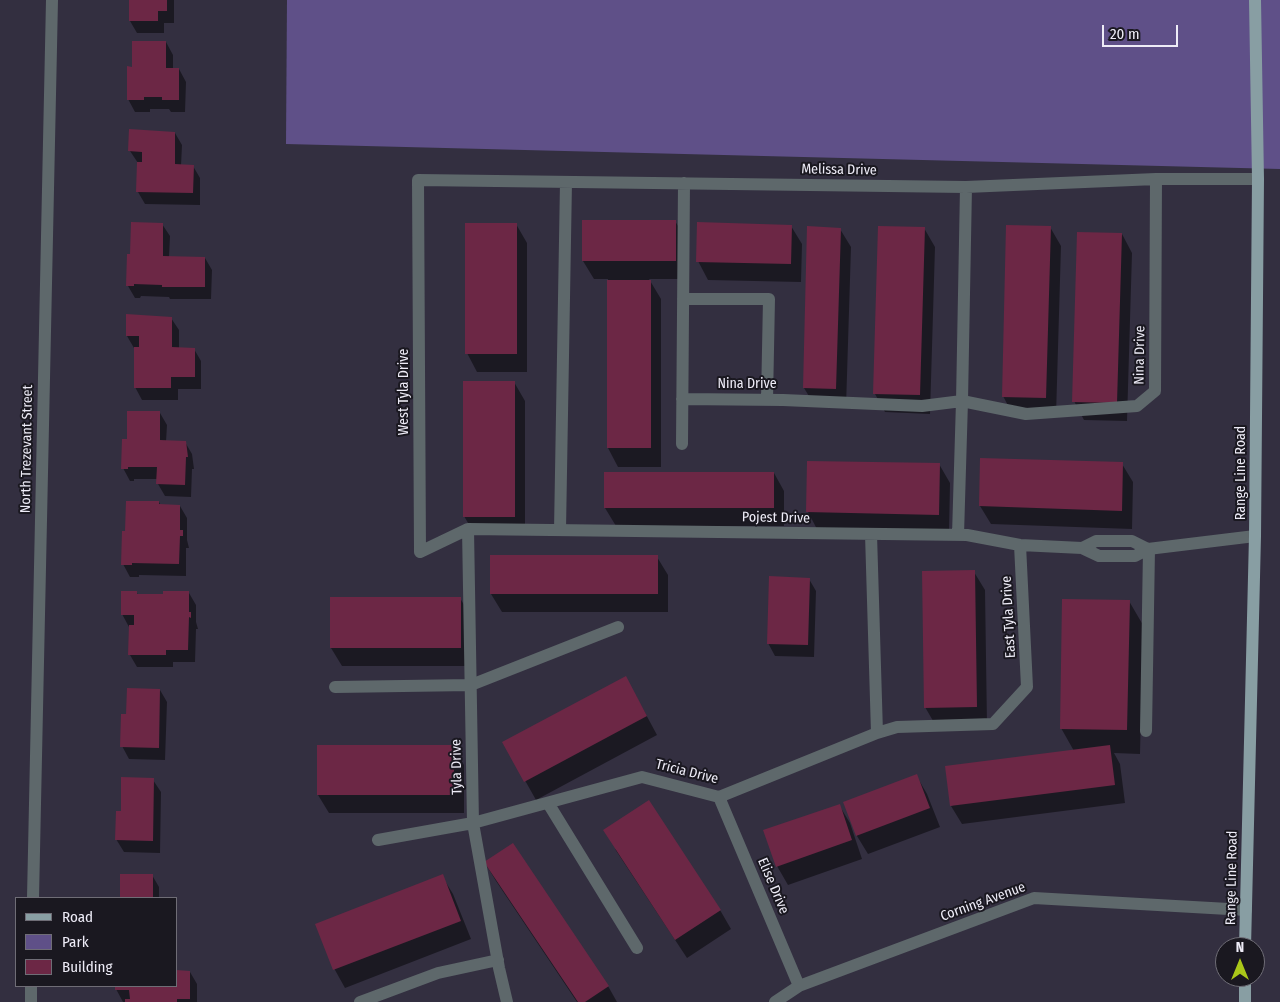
<!DOCTYPE html>
<html>
<head>
<meta charset="utf-8">
<style>
	body { margin:0 }
	#map { position:relative; width:1280px; height:1002px; overflow:hidden; background:#332f40; font-family:"Fira Sans Condensed",sans-serif }
	canvas { display:block }
	.legend { position:absolute; left:15px; top:897px; width:162px; height:90px; box-sizing:border-box; background:#1a1820; border:1px solid #6f6d76; margin:0; padding:6px 9px; list-style:none; font-size:15px; color:#eeecf7 }
	.legend li { display:flex; align-items:center; gap:10px; height:25px }
	.legend b { width:25px; border:1px solid #6f6d76 }
	.north { position:absolute; left:1215px; top:937px; width:50px; height:50px; box-sizing:border-box; background:#1a1820; border:1px solid #6f6d76; border-radius:50%; rotate:0deg; font-size:14px; font-weight:700; line-height:20px; text-align:center; color:#eeecf7 }
	.north::after { content:''; display:block; margin:auto; width:18px; height:22px; background:#aac719; clip-path:polygon(50% 0,100% 100%,50% 72%,0 100%) }
	.scale { position:absolute; left:1102px; top:25px; width:76px; height:22px; box-sizing:border-box; border:2px solid #eeecf7; border-top:0; padding-left:6px; font-size:15px; line-height:18px; white-space:nowrap; color:#eeecf7; -webkit-text-stroke:4px #1a1820; paint-order:stroke }
</style>
</head>
<body>
<div id="map">
<canvas width="1280" height="1002"></canvas>
<ul class="legend">
<li><b style="height:6px;background:#889ea3"></b>Road</li>
<li><b style="height:14px;background:#5f5088"></b>Park</li>
<li><b style="height:14px;background:#6c2745"></b>Building</li>
</ul>
<div class="north">N</div>
<div class="scale">20 m</div>
</div>
<script>
const ctx = document.querySelector('canvas').getContext('2d');
ctx.lineJoin = 'round';
function paint(path, color) { ctx.fillStyle = color; ctx.fill(path, 'evenodd'); }
const toPath = rows => new Path2D(rows.map(r => 'M' + r).join(''));
function trace(path, color, width, dash) { ctx.strokeStyle = color; ctx.lineWidth = width; ctx.lineCap = dash ? 'butt' : 'round'; ctx.setLineDash(dash || []); ctx.stroke(path); }
function label(font, color, halo, rows, align = 'center') {
  ctx.font = font + ' "Fira Sans Condensed",sans-serif'; ctx.lineWidth = 4; ctx.setLineDash([]); ctx.textBaseline = 'middle'; ctx.strokeStyle = halo; ctx.fillStyle = color; for (const [text, x, y, turn = 0] of rows) {
    ctx.save(); ctx.translate(x, y); ctx.rotate((+turn || 0) * Math.PI / 180); ctx.textAlign = isNaN(turn) ? turn : align; if (halo) ctx.strokeText(text, 0, 0); ctx.fillText(text, 0, 0); ctx.restore();
  }
}
const green = toPath([
	[287,0,1280,0,1280,169,286,144]
]);
const shadow = toPath([
	[130,0,174,0,174,23,164,23,164,33,137,33,130,21],
	[166,42,173,55,173,69,179,69,186,82,185,112,171,112,169,109,150,109,150,112,135,112,128,99,133,68],
	[175,133,182,145,181,166,193,166,200,178,200,205,145,204,138,192,138,163,130,151],
	[675,221,686,239,686,279,649,279,661,299,661,467,618,467,608,448,608,279,594,279,583,261],
	[162,224,170,236,169,257,205,258,212,270,211,299,170,299,169,297,141,296,140,298,135,298,128,286,132,255],
	[516,224,527,243,527,372,477,372,467,353],
	[791,226,802,244,801,282,708,280,698,261],
	[1050,227,1061,246,1056,416,1013,415,1003,396],
	[924,228,935,247,930,414,885,412,875,394],
	[840,229,851,247,846,407,815,406,804,388],
	[1122,234,1132,253,1127,421,1084,420,1074,401],
	[171,318,179,330,179,349,194,349,201,361,201,389,178,389,178,400,142,400,135,387,134,348,127,336],
	[514,382,525,401,525,535,475,535,464,516],
	[160,413,167,425,166,442,185,442,192,454,194,469,192,469,191,497,165,496,158,484,158,479,134,479,134,481,130,481,123,468,128,440],
	[939,464,950,483,949,533,818,531,808,512],
	[1122,464,1133,482,1132,529,991,524,980,506],
	[774,473,784,491,784,526,616,526,605,508],
	[159,502,161,506,180,506,187,518,187,540,189,548,186,548,186,576,139,575,139,577,130,577,123,564,126,533],
	[657,557,668,575,668,612,502,612,491,594],
	[974,572,985,590,987,725,936,726,925,707],
	[809,579,816,591,814,657,775,656,768,643],
	[137,593,138,595,164,595,189,593,196,605,196,622,198,629,196,629,195,662,173,662,173,667,137,667,130,655,129,627,122,614],
	[460,598,471,617,471,666,342,666,331,648],
	[1129,601,1143,625,1140,754,1114,753,1120,764,1125,803,962,824,951,806,1074,751,1061,728],
	[160,690,167,702,165,760,129,759,122,746,127,716],
	[636,696,657,735,536,800,504,743],
	[453,746,464,765,464,813,329,813,318,795],
	[916,775,927,794,940,827,868,854,857,836,844,803],
	[153,780,161,792,160,853,124,852,116,839,122,812],
	[839,805,850,823,862,859,788,885,777,866],
	[615,849,720,910,731,929,687,958],
	[485,863,608,986,617,1002,577,1002,496,881],
	[121,875,152,875,159,887,159,898,121,898],
	[442,876,453,894,471,939,345,988,335,970,317,925],
	[190,972,197,984,197,1002,123,1002,116,989,116,986,176,986]
]);
const building = toPath([
	[129,0,167,0,167,11,158,11,158,21,129,21],
	[132,41,166,41,166,68,179,68,179,100,162,100,162,97,144,97,144,100,127,100,127,66,132,67],
	[129,129,175,132,175,164,194,165,193,193,136,192,137,162,142,162,142,152,128,151],
	[582,220,676,220,676,261,582,261],
	[131,222,163,223,163,256,205,257,205,287,162,287,162,285,134,284,134,286,126,286,127,254,130,254],
	[697,222,792,225,791,264,696,262],
	[465,223,517,223,517,354,465,354],
	[1006,225,1051,226,1046,398,1002,397],
	[807,226,841,228,836,389,803,388],
	[878,226,925,227,920,395,873,394],
	[1077,232,1122,233,1117,403,1072,402],
	[607,280,651,280,651,448,607,448],
	[126,314,172,317,172,347,195,348,195,377,171,377,171,388,134,388,134,347,139,347,139,336,126,336],
	[463,381,515,381,515,517,463,517],
	[127,411,160,411,160,440,186,441,188,457,186,457,185,485,156,484,157,467,128,467,128,469,121,469,122,439,127,439],
	[980,458,1123,462,1122,511,979,506],
	[807,461,940,463,939,515,806,512],
	[604,472,774,472,774,508,604,508],
	[126,501,159,501,159,504,180,505,180,530,183,530,183,536,180,536,179,564,132,563,132,565,121,565,122,531,125,531],
	[490,555,658,555,658,594,490,594],
	[975,570,977,707,924,708,922,571],
	[769,576,810,578,808,645,767,644],
	[121,591,137,591,137,594,163,594,163,591,189,591,189,612,191,612,191,618,189,617,188,650,166,650,166,655,128,655,129,625,134,625,134,615,121,615],
	[330,597,461,597,461,648,330,648],
	[1062,599,1130,600,1127,730,1060,729],
	[626,676,647,716,524,782,502,742],
	[127,688,160,689,159,748,120,747,121,714,126,714],
	[317,745,454,745,454,795,317,795],
	[1110,745,1115,785,950,806,945,766],
	[917,774,930,808,856,836,843,802],
	[121,777,154,778,153,841,115,840,116,811,121,811],
	[649,800,721,910,675,940,603,830],
	[840,804,852,840,776,867,763,830],
	[513,843,609,986,585,1002,578,1002,484,862],
	[120,874,153,874,153,898,120,898],
	[443,874,461,921,333,970,315,924],
	[176,970,190,971,190,999,177,999,177,1002,125,1002,125,999,130,999,129,990,115,990,115,986,176,986]
]);
const minor = toPath([
	[966,187,962,401,1026,414,1137,406,1155,391,1156,179],
	[683,299,769,299,767,400],
	[682,399,783,400,922,406,962,401,958,535],
	[682,444,684,183],
	[468,529,473,823,499,968,507,1002],
	[560,530,566,182],
	[871,534,877,733],
	[1255,536,1148,549,1135,556,1099,556,1082,548,1020,545,967,535,468,529,420,552,418,180,966,187,1156,179,1258,179],
	[1082,548,1096,541,1132,541,1148,549],
	[335,687,471,685,618,627],
	[1146,731,1149,549],
	[719,797,799,986],
	[548,803,637,948],
	[378,840,473,823,642,777,719,797,877,733,897,727,993,724,1027,687,1020,545],
	[33,898,52,0],
	[31,1002,31,986],
	[360,1002,438,973,498,960],
	[775,1002,799,986,1034,898,1246,910]
]);
const major = toPath([
	[1245,947,1255,536,1258,179,1255,0],
	[1245,1002,1245,977]
]);
const streetNames = [
	["Melissa Drive",839,170,1],
	["Nina Drive",1140,355,-89],
	["Nina Drive",747,384],
	["West Tyla Drive",404,392,-90],
	["North Trezevant Street",27,449,-89],
	["Range Line Road",1241,473,-90],
	["Pojest Drive",776,518,1],
	["East Tyla Drive",1009,617,-93],
	["Tyla Drive",457,767,-91],
	["Tricia Drive",687,772,14],
	["Range Line Road",1232,878,-89],
	["Elise Drive",773,886,67],
	["Corning Avenue",983,902,-20]
];
paint(green, '#5f5088');
paint(shadow, '#0007');
paint(building, '#6c2745');
trace(minor, '#5e686b', 12);
trace(major, '#889ea3', 12);
label('14px', '#eeecf7', '#1a1820', streetNames);
</script>
</body>
</html>
